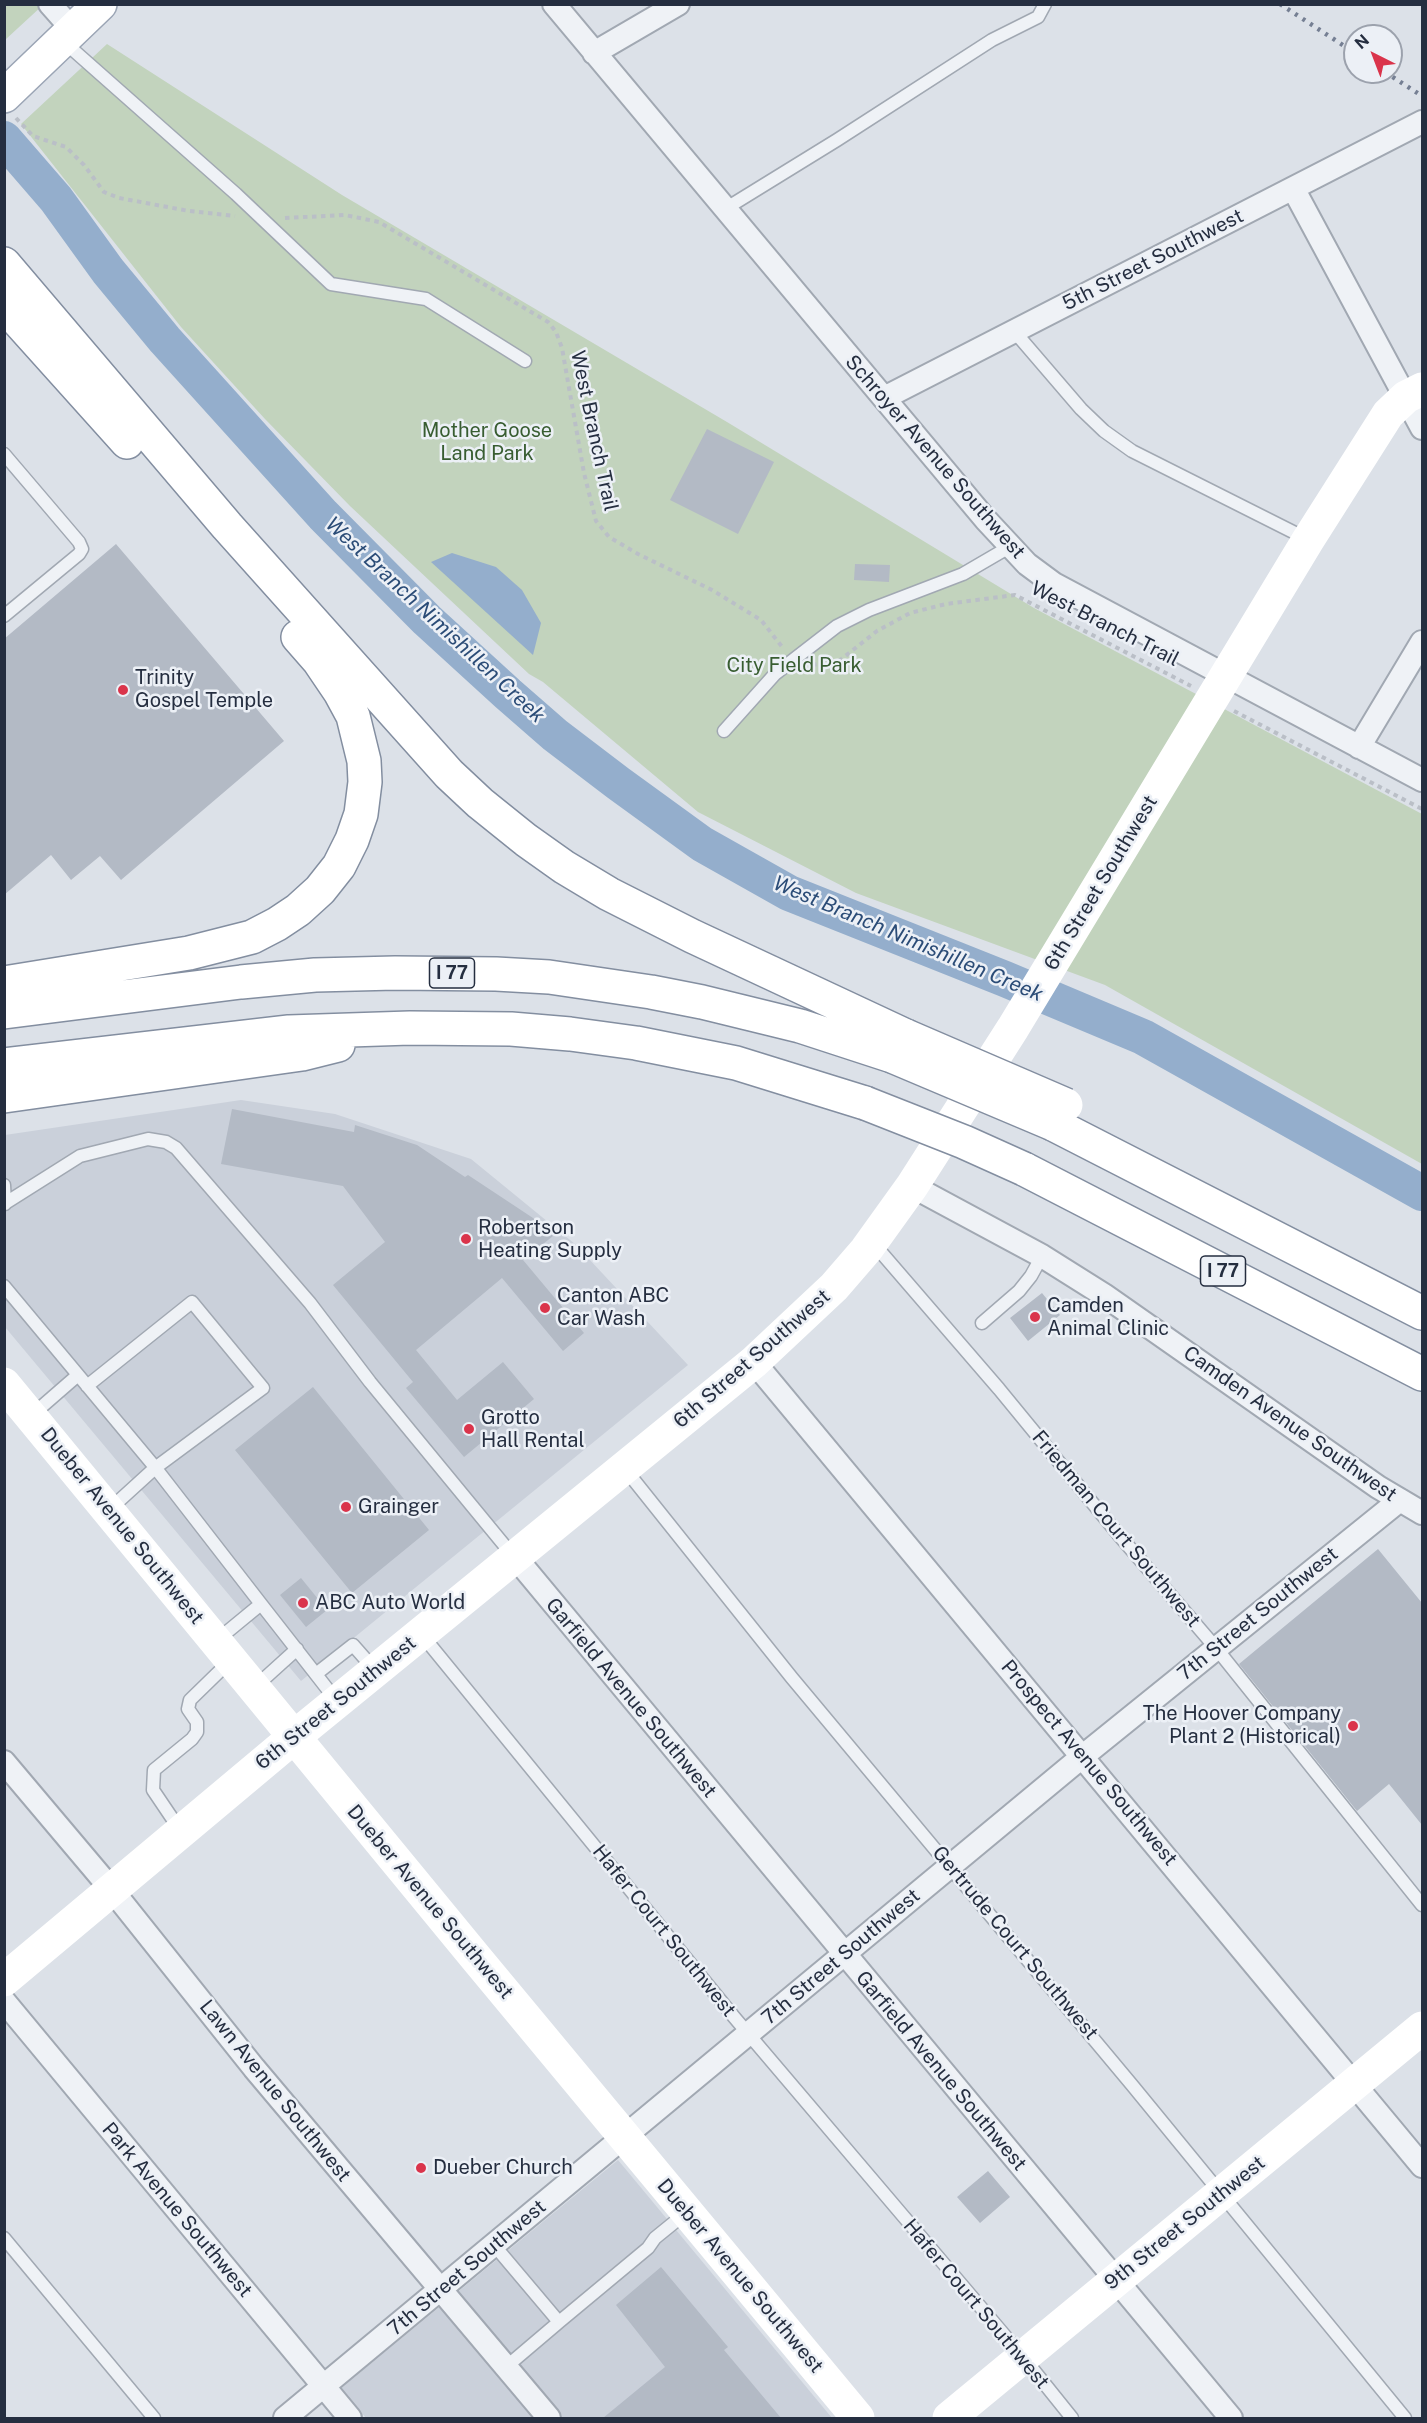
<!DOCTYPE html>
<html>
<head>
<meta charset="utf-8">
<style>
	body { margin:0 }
	#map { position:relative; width:1427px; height:2423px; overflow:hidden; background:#dce1e8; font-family:"Public Sans",sans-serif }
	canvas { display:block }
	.frame { position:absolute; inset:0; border:6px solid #252e40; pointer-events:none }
	.north { position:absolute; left:1343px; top:24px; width:60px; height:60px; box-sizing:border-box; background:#ecf0f6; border:2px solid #9ca2ad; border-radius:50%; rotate:318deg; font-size:16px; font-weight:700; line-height:24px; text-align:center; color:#252e40 }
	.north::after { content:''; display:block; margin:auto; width:21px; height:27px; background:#da344b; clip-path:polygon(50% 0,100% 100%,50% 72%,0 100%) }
</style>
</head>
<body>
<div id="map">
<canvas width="1427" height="2423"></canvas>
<div class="frame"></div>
<div class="north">N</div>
</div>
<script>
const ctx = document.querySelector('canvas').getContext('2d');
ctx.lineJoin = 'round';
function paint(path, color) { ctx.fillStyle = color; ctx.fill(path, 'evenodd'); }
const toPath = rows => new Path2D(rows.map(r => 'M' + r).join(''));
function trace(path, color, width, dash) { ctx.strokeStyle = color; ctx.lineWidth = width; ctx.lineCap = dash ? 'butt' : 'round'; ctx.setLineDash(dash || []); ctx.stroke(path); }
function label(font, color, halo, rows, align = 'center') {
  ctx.font = font + ' "Public Sans",sans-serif'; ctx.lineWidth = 5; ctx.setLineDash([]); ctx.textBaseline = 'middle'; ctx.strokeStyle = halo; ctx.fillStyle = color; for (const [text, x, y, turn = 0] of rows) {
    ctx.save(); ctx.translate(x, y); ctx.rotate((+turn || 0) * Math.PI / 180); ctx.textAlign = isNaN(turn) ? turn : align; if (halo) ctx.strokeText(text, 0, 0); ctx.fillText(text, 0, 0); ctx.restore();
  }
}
const built = toPath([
	[241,1100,335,1114,471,1159,575,1244,688,1365,301,1681,5,1327,5,1135],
	[618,2160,832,2418,366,2418,341,2388]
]);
const green = toPath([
	[5,5,43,5,5,40],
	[107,44,342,195,727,422,1034,608,1422,814,1422,1164,1105,985,856,893,698,812,543,682,529,674,350,506,265,419,181,327,21,124]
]);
const water = toPath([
	[452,553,496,567,522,590,541,623,533,655,431,562]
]);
const river = toPath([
	[4,139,56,199,108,271,165,340,323,515,427,620,508,694,555,735,618,783,702,844,789,893,1005,979,1143,1037,1422,1193]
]);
const building = toPath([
	[707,429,774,462,738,534,670,500],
	[116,544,284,741,121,880,100,856,71,880,51,855,4,895,4,639],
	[855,564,890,565,889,582,854,580],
	[232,1109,354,1132,355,1125,417,1145,465,1177,468,1175,533,1218,553,1236,523,1260,584,1333,563,1351,502,1278,416,1350,457,1400,503,1362,534,1399,464,1457,406,1388,413,1382,333,1285,385,1242,343,1186,221,1164],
	[1042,1293,1060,1315,1028,1341,1010,1318],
	[313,1387,429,1530,352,1593,235,1450],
	[1378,1549,1422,1603,1422,1825,1389,1784,1357,1811,1239,1664],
	[301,1578,327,1610,306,1627,280,1595],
	[988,2171,1010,2197,980,2223,957,2197],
	[661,2267,728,2347,724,2350,781,2418,603,2418,665,2367,616,2305]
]);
const path = toPath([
	[16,118,33,136,66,147,84,165,104,192,119,198,189,211,235,216],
	[285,218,345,215,379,222,548,322,556,332,562,348,584,473,596,521,609,537,638,554,712,590,761,620,783,648],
	[812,665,839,661,877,631,910,613,946,604,1015,595,1191,686],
	[1234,711,1422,809]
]);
const lane = toPath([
	[63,41,236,194,331,284,426,299,525,361],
	[725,209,837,140,992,40,1038,17,1045,4],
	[1014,331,1081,409,1104,431,1132,451,1307,539],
	[4,454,79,542,82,549,79,554,4,616],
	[724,731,775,674,837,626,869,610,963,574,1011,546],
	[4,1185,5,1204],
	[4,1204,80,1156,148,1139,166,1142,176,1148,310,1303,370,1382,514,1557],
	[873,1243,999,1389,1118,1534,1216,1648,1422,1905],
	[4,1286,154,1466,261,1604,216,1641],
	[982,1323,1019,1291,1031,1276,1042,1256],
	[87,1386,192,1302,263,1388,155,1468,110,1509],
	[32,1415,78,1375],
	[625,1469,792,1678,1132,2085,1405,2418],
	[261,1604,336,1700],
	[422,1635,734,2017,1023,2357,1072,2418],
	[316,1674,353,1645,375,1670],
	[255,1687,297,1649],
	[180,1830,153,1790,154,1770,192,1739,197,1732,197,1722,188,1709,190,1700,229,1662],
	[4,2238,154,2418],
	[494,2245,559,2322,648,2248,655,2238,687,2212],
	[506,2367,559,2322]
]);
const street = toPath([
	[50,4,73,30],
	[554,4,986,520,1027,564,1054,584,1422,780],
	[594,53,678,4],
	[1294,190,1422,428],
	[884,398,1422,122],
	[1359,747,1422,642],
	[912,1186,1042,1256,1104,1295,1378,1487,1422,1513],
	[754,1362,1422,2166],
	[515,1557,1231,2418],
	[4,1762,112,1890,254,2068,549,2418],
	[4,2001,350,2418],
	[285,2418,1083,1756,1400,1500]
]);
const secondary = toPath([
	[4,1384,476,1958,858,2418],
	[4,1980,294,1737,754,1362,834,1287,866,1250,912,1186,1013,1028,1308,540,1388,414,1406,397,1422,389],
	[949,2418,1422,2028]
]);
const primary = toPath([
	[4,96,100,4]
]);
const highway = toPath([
	[4,264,227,526,449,774,480,803,526,840,564,867,609,894,692,936,906,1036],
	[4,305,127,442],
	[4,983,189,953,252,937,277,924,298,910,320,890,339,866,352,840,361,814,365,782,364,761,353,716,340,692,319,661,298,637],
	[4,1012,241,982,315,975,395,973,496,974,549,977,651,992,702,1002,800,1026,892,1056],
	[4,1065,289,1032,410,1028,511,1029,570,1034,636,1043,736,1063,865,1103],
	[4,1096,302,1054,338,1045],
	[1053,1124,1422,1313],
	[1024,1169,1422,1374]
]);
const rail = toPath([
	[1280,4,1355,53],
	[1385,72,1422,96]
]);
const highwayBridge = toPath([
	[906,1036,1066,1105],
	[892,1056,1053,1124],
	[865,1103,964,1142,1024,1169]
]);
const markers = [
	[123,690,6,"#da344b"],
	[466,1239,6,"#da344b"],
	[545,1308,6,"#da344b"],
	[1035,1317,6,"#da344b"],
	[469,1429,6,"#da344b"],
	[346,1507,6,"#da344b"],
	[303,1603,6,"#da344b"],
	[1353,1726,6,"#da344b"],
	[421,2168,6,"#da344b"]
];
const shields = [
	[452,973,45],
	[1223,1271,45]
];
const shieldNames = [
	["I 77",452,973],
	["I 77",1223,1271]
];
const streetNames = [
	["5th Street Southwest",1153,260,-27],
	["West Branch Trail",594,431,78],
	["Schroyer Avenue Southwest",935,457,49],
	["West Branch Trail",1105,624,27],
	["6th Street Southwest",1101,883,-59],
	["6th Street Southwest",752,1359,-41],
	["Camden Avenue Southwest",1290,1424,35],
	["Dueber Avenue Southwest",122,1526,51],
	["Friedman Court Southwest",1116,1529,50],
	["7th Street Southwest",1258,1614,-39],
	["Garfield Avenue Southwest",631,1698,50],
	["6th Street Southwest",336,1703,-39],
	["Prospect Avenue Southwest",1089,1763,50],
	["Dueber Avenue Southwest",430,1902,50],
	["Hafer Court Southwest",664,1931,51],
	["Gertrude Court Southwest",1015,1943,50],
	["7th Street Southwest",841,1957,-40],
	["Garfield Avenue Southwest",941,2071,50],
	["Lawn Avenue Southwest",275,2091,51],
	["Park Avenue Southwest",177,2210,50],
	["9th Street Southwest",1185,2223,-39],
	["7th Street Southwest",467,2268,-40],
	["Dueber Avenue Southwest",740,2276,50],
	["Hafer Court Southwest",976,2304,50]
];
const parkNames = [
	["Mother Goose",487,431],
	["Land Park",487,454],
	["City Field Park",794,666]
];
const poiNames = [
	["Trinity",135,678],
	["Gospel Temple",135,701],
	["Robertson",478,1228],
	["Heating Supply",478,1251],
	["Canton ABC",557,1296],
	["Car Wash",557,1319],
	["Camden",1047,1306],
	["Animal Clinic",1047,1329],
	["Grotto",481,1418],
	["Hall Rental",481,1441],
	["Grainger",358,1507],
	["ABC Auto World",315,1603],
	["The Hoover Company",1341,1714,"right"],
	["Plant 2 (Historical)",1341,1737,"right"],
	["Dueber Church",433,2168]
];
const waterNames = [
	["West Branch Nimishillen Creek",435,620,43],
	["West Branch Nimishillen Creek",908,939,23]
];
paint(built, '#cad0da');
paint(green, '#c2d3bd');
paint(water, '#94aecc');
trace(river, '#94aecc', 36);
paint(building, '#b3bac5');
trace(lane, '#a1a8b2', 15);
trace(street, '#a1a8b2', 26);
trace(primary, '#9ba5b5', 36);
trace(highway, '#838ea0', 36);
trace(path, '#babfc7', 4, [4.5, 4.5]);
trace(lane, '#eff2f6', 12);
trace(street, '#eff2f6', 22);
trace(secondary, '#fff', 33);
trace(primary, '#fff', 33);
trace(highway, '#fff', 33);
trace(rail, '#757f93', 4.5, [3, 6]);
trace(highwayBridge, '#838ea0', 36, []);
trace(highwayBridge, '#fff', 33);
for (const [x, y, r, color] of markers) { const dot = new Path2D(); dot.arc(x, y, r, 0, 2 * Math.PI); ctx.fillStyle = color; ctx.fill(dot); trace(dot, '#ecf0f6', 2); }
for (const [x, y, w] of shields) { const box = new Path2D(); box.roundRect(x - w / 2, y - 15, w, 30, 4.5); ctx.fillStyle = '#ecf0f6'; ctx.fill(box); trace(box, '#252e40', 1.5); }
label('bold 18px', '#252e40', null, shieldNames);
label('20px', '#252e40', '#ecf0f6', streetNames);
label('20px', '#385d31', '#ecf0f6', parkNames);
label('20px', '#252e40', '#ecf0f6', poiNames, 'left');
label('italic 21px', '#2b4c77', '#ecf0f6', waterNames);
</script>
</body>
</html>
